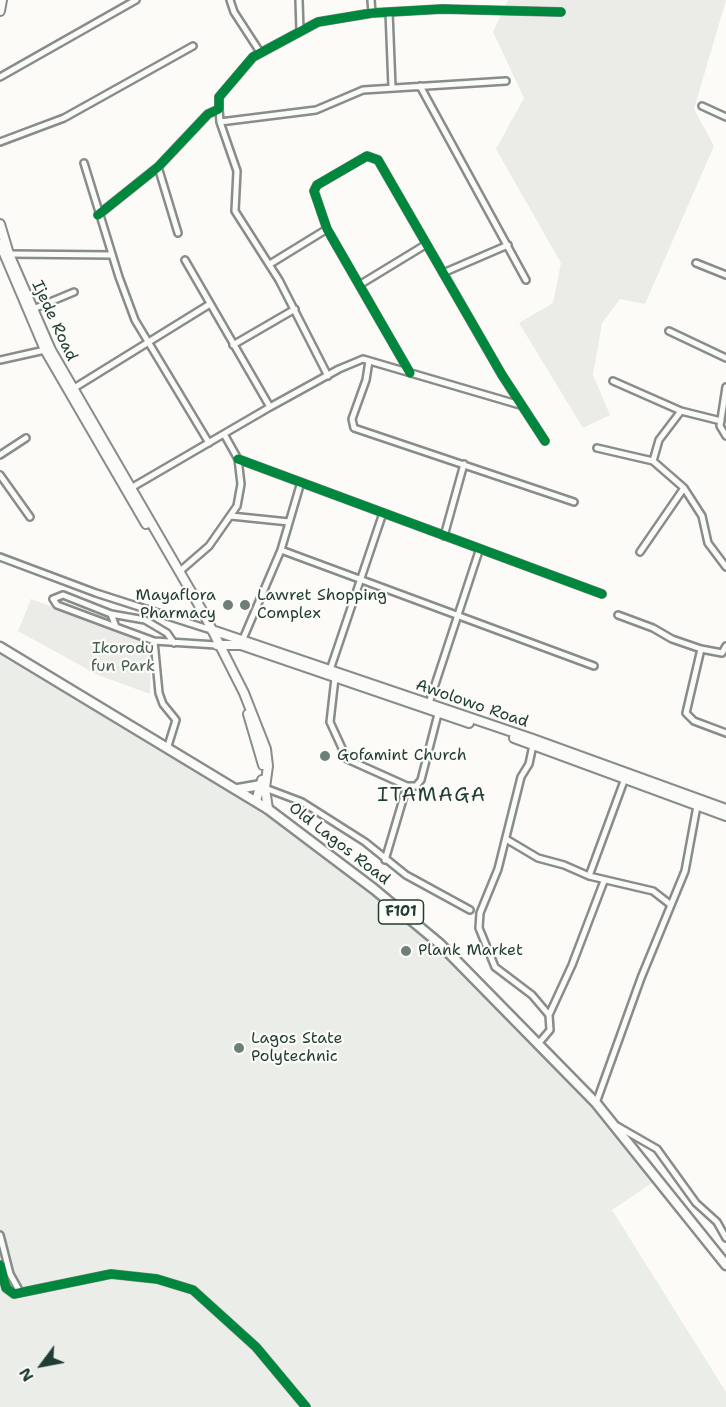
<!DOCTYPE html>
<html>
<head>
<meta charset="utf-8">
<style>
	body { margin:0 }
	#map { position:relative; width:726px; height:1407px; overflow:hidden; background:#fcfbf8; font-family:"Shantell Sans",sans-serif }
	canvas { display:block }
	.north { position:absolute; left:12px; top:1335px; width:60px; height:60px; -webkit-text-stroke:4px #fdfcf7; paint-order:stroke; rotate:238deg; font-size:16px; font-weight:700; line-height:24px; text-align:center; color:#1f3d34 }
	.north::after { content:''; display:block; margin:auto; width:21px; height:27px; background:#1f3d34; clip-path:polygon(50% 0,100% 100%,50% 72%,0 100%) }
</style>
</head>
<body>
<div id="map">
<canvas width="726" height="1407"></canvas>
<div class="north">N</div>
</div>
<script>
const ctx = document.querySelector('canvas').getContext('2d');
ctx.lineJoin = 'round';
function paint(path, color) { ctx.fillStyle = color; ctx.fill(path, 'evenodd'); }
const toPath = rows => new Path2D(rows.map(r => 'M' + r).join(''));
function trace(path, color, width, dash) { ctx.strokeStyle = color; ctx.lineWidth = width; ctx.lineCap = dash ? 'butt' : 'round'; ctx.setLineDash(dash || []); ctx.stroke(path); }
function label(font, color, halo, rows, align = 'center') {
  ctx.font = font + ' "Shantell Sans",sans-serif'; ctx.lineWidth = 4.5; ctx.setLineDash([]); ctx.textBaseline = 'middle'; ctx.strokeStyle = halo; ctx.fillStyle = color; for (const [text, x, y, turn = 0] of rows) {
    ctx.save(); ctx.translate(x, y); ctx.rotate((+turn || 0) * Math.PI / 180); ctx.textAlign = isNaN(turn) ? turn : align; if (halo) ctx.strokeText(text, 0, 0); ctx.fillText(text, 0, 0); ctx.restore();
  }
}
const built = toPath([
	[0,655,267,815,355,876,471,981,538,1047,599,1112,652,1183,612,1210,726,1392,726,1407,0,1407]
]);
const green = toPath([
	[508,0,726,0,694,109,714,146,645,304,620,299,602,323,593,375,610,415,583,428,519,323,553,303,561,263,496,149,524,98,493,32],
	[31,599,151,642,150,694,98,675,18,631]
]);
const minor = toPath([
	[230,0,234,12,260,52],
	[299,0,300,31],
	[371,0,372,13],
	[389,12,392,87],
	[0,77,136,0],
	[420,86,526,280],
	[702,106,726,117],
	[219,109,220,122,237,171,235,211,279,280,328,376],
	[220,122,316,110,363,90,506,81],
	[0,142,64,118,193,46],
	[84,163,119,277,135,320,209,443],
	[158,167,178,233],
	[98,215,158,167,208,114,219,109,219,97,253,57,318,22,372,13,442,9,561,12],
	[9,254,112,255],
	[185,260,270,407],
	[696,263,726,275],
	[270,264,327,229],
	[443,273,508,245],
	[361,284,425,245],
	[33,309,74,292],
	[669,331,726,358],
	[233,345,295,309],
	[0,360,45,350],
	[369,361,366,380,352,419,354,428,574,502],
	[410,373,327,229,314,191,317,185,367,156,378,160,502,375,545,441],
	[613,381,681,411],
	[726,387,720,426,726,436],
	[71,390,210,304],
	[597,448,653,461,684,488,702,516,708,543,726,567],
	[0,455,26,438],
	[238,459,602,594],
	[653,461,659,440,681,411,721,421],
	[0,475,30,517],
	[131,488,270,407,339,369,363,359,520,405],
	[231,516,289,522],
	[444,536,464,464],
	[281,550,594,666],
	[640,552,684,488],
	[0,557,96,593,208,629],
	[179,572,209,546,237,506,241,484,238,459,224,434],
	[111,614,145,620,167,633,174,643],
	[618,615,653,628,672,639,701,649,722,653,726,646],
	[116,627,111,614,63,595,53,599,57,605,116,627,154,641,216,645],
	[243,639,281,550,301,482],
	[154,641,159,693,163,704,176,720,168,746],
	[701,649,686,713,694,721,726,733],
	[330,670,383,513],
	[335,678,330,722,347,759,407,786,416,786,421,780,438,714],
	[429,703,479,551],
	[533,745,529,764,521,777,498,869,480,913,479,928,495,967,532,995,549,1015,550,1030,539,1043],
	[265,788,302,802,365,842,406,875,470,910],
	[506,839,538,858,564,865,589,876,653,891,671,905],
	[385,860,407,786],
	[589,876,624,781],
	[549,1015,572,965,604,881],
	[596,1103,641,978,685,871,697,806],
	[617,1126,657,1149,696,1203,717,1222,726,1238],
	[0,1235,10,1274,20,1292],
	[0,1265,6,1288,14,1294,111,1274,157,1279,193,1290,256,1347,306,1407]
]);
const secondary = toPath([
	[0,11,2,0],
	[0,224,9,254,51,350,204,614,244,693,266,749,268,766,265,788,268,809],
	[0,244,45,350,146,524],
	[212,630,533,739,726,809],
	[217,645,241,645,469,723],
	[248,714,263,765],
	[514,738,726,816],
	[256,801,262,780]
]);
const primary = toPath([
	[0,647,268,809,374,889,440,944,596,1103,726,1265],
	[238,789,261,785]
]);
const cycleway = toPath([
	[98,215,158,167,208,114,219,109,219,97,253,57,318,22,372,13,442,9,561,12],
	[410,373,327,229,314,191,317,185,367,156,378,160,502,375,545,441],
	[238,459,602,594],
	[0,1265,6,1288,14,1294,111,1274,157,1279,193,1290,256,1347,306,1407]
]);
const markers = [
	[228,605,6,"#6c8079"],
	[245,605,6,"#6c8079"],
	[325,756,6,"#6c8079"],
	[406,951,6,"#6c8079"],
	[239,1048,6,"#6c8079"]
];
const shields = [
	[401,912,45]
];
const shieldNames = [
	["F101",401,912]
];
const streetNames = [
	["Ijede Road",54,321,65],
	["Awolowo Road",472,704,19],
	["Old Lagos Road",339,844,38]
];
const poiNames = [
	["Mayaflora",216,596,"right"],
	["Pharmacy",216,614,"right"],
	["Lawret Shopping",257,596],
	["Complex",257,614],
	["Gofamint Church",337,756],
	["Plank Market",418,951],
	["Lagos State",251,1039],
	["Polytechnic",251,1057]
];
const parkNames = [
	["Ikorodu",123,649],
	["fun Park",123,667]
];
const quarterNames = [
	["ITAMAGA",432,796]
];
paint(built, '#ebede8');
paint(green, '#ebece8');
trace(minor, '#888d8a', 10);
trace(secondary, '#888d8a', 12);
trace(primary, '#888d8a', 13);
trace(minor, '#fbfbf9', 5);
trace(secondary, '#fbfbf9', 8);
trace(primary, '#fbfbf9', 8);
trace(cycleway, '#00873e', 9);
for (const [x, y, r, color] of markers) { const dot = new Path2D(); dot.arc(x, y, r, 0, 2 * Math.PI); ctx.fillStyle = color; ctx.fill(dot); trace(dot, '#fdfcf7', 2); }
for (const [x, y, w] of shields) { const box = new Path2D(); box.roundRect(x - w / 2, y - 12, w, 24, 4.5); ctx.fillStyle = '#fdfcf7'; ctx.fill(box); trace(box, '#1f3d34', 1.5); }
label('bold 15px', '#1f3d34', null, shieldNames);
label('16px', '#1f3d34', '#fdfcf7', streetNames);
label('16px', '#1f3d34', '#fdfcf7', poiNames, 'left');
label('16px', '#455e55', '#fdfcf7', parkNames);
ctx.letterSpacing = '1.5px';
label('20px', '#1f3d34', '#fdfcf7', quarterNames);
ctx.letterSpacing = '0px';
</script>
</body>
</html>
